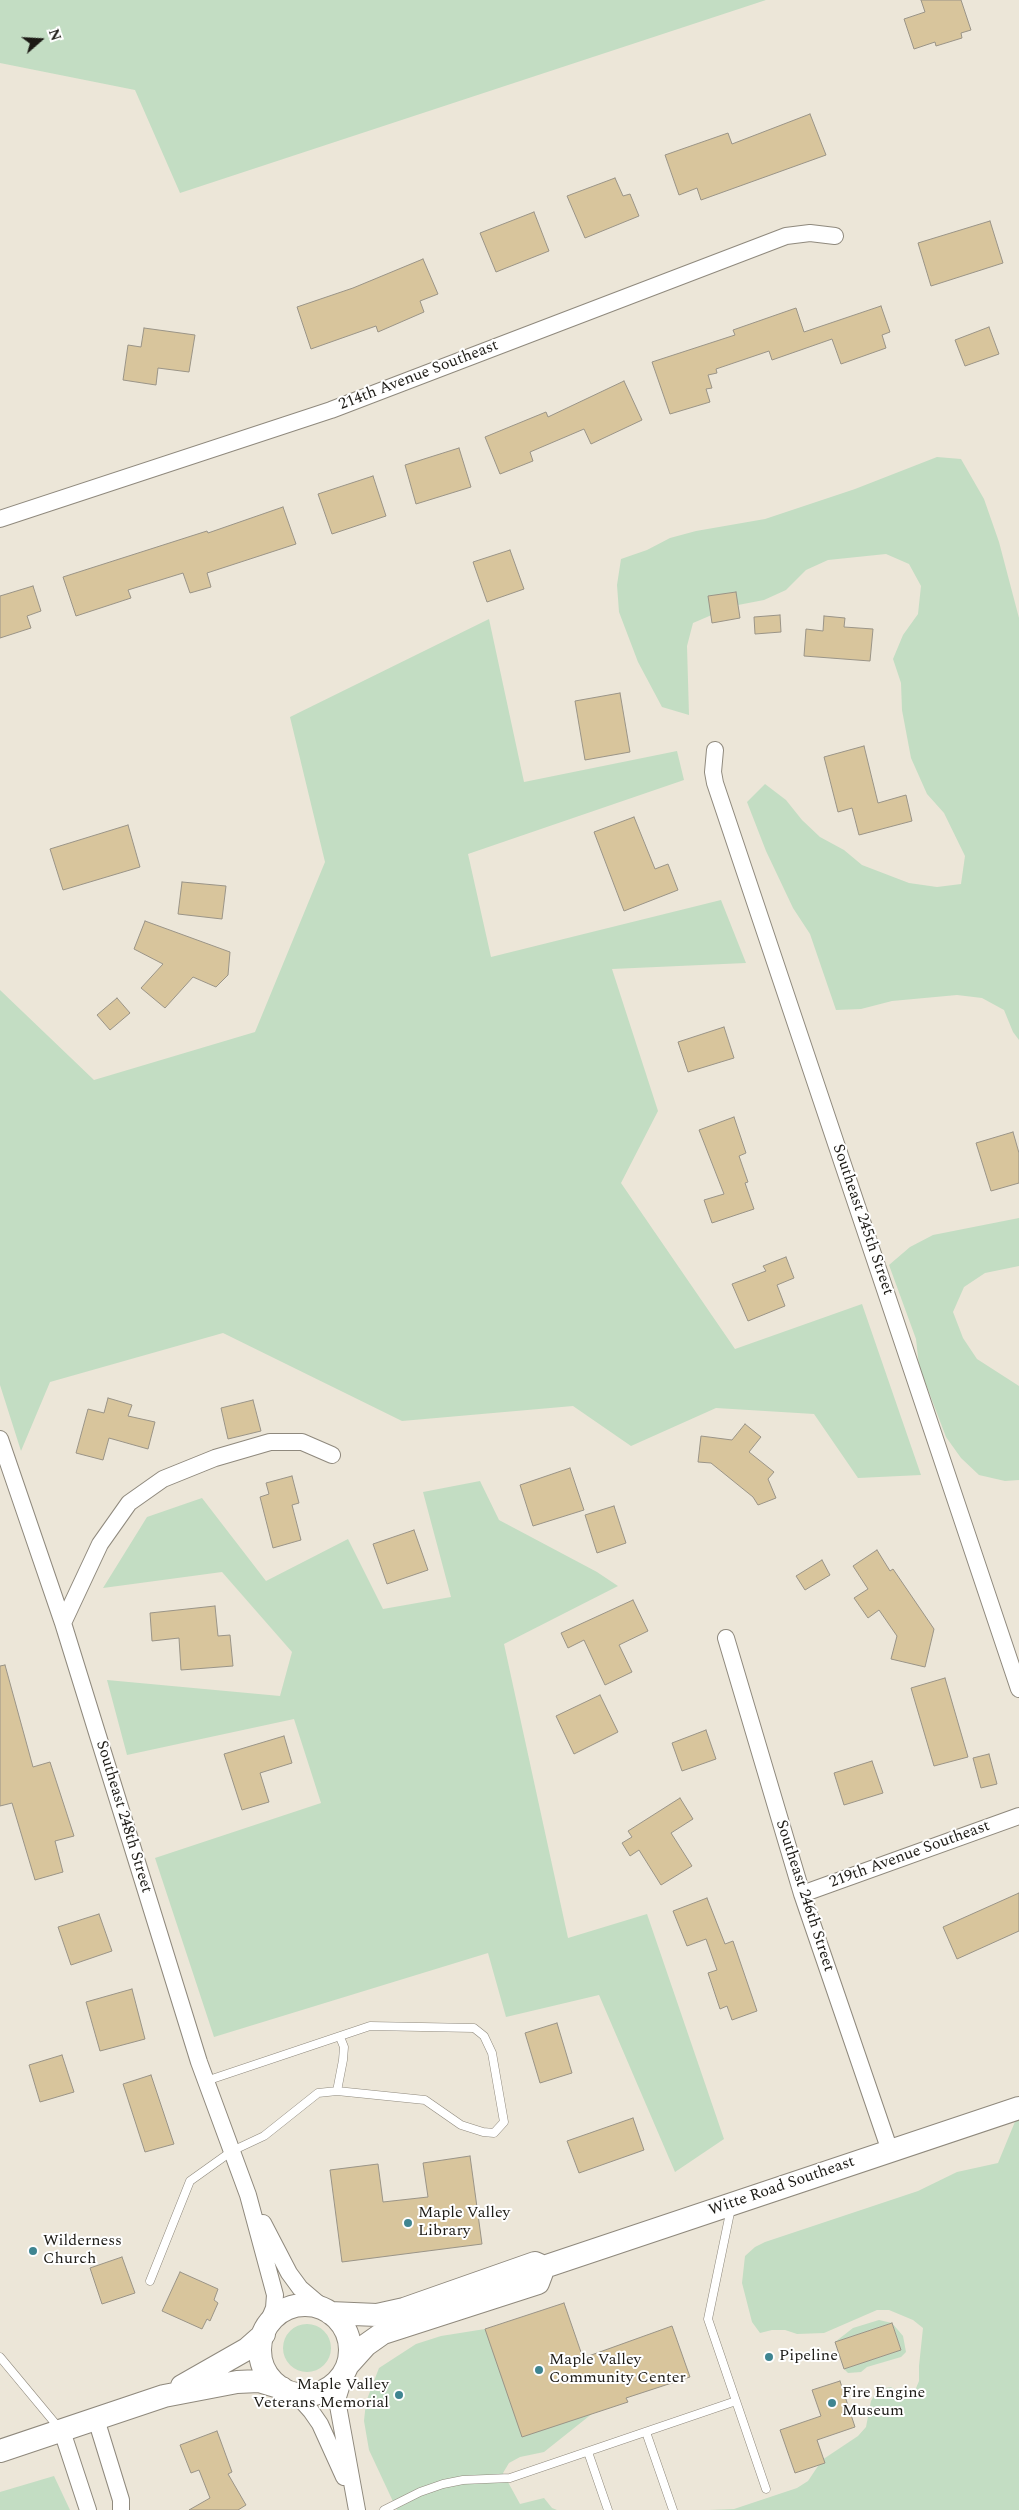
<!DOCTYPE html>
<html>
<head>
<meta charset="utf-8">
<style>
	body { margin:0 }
	#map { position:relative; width:1019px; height:2510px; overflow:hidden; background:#ece6d8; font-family:Spectral,serif }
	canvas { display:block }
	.north { position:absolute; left:15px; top:15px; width:50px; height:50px; -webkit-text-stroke:4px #fff; paint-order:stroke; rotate:71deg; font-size:14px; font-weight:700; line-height:20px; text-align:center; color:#1c1a15 }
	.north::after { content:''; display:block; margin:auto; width:18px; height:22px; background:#1c1a15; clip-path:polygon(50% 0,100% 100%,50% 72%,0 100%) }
</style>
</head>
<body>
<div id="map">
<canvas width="1019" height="2510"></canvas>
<div class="north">N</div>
</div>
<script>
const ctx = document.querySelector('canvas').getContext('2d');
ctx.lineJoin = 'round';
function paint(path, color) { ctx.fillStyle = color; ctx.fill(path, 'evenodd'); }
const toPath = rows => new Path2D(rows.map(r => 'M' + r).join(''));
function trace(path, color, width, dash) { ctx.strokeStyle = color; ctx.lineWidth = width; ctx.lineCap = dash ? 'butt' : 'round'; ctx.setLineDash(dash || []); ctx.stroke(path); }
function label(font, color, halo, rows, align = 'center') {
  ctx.font = font + ' Spectral,serif'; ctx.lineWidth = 4; ctx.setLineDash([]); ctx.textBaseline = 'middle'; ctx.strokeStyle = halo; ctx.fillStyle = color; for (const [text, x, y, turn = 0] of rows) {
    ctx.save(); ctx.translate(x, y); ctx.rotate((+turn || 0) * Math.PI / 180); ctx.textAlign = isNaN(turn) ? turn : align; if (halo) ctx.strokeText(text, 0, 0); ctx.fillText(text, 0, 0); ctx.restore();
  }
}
const green = toPath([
	[0,0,766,0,180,193,135,90,0,63],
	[937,457,961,459,984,499,999,542,1019,618,1019,1040,1013,1032,1004,1010,982,998,957,995,892,1001,861,1009,836,1010,810,934,793,908,766,851,747,802,765,784,786,800,802,820,820,837,844,850,862,865,909,883,937,887,961,884,965,856,944,813,927,794,911,758,902,710,901,683,893,659,903,635,918,614,921,586,909,564,886,554,828,560,806,570,786,590,764,600,738,605,714,614,693,623,687,646,689,715,662,707,638,662,619,612,617,585,621,559,647,550,670,538,696,531,765,519,855,489],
	[489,619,524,782,677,751,684,780,468,854,491,957,721,900,746,963,612,969,658,1111,621,1183,735,1349,862,1304,921,1475,858,1478,814,1414,716,1408,631,1446,573,1406,402,1421,223,1333,50,1382,21,1451,0,1385,0,990,94,1080,255,1032,325,862,290,717],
	[1019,1218,1019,1266,985,1273,964,1287,953,1312,963,1338,977,1359,1019,1386,1019,1480,1005,1481,979,1475,961,1458,946,1437,919,1366,916,1339,889,1265,910,1247,933,1235],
	[480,1481,499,1520,597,1572,618,1586,504,1644,568,1938,647,1914,724,2139,675,2172,599,1995,506,2017,488,1953,214,2037,155,1858,321,1803,294,1719,127,1755,107,1680,280,1696,292,1652,222,1572,103,1588,147,1517,202,1498,266,1581,348,1539,383,1609,451,1597,423,1492],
	[1019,2112,1019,2510,709,2510,734,2509,797,2488,808,2481,822,2460,858,2436,866,2427,871,2401,878,2389,891,2387,901,2394,914,2393,919,2381,919,2366,923,2328,913,2320,889,2310,877,2310,824,2333,797,2334,785,2330,772,2330,760,2333,752,2322,742,2283,745,2256,755,2247,765,2242,918,2191,957,2172,998,2163],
	[879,2320,892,2323,903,2336,906,2352,901,2357,867,2367,861,2372,848,2373,844,2369,901,2350,892,2323,835,2342,853,2328],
	'283 2348a24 24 0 1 1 48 0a24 24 0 1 1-48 0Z',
	[485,2329,593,2413,544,2452,520,2457,509,2463,503,2473,520,2504,544,2498,552,2508,557,2510,397,2510,369,2450,364,2421,366,2402,379,2368,416,2344,441,2336],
	[54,2476,70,2510,0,2510,0,2492]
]);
const building = toPath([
	[921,0,961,0,971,30,961,33,962,38,936,46,935,42,914,49,904,19,925,12,921,0],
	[810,114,826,155,701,200,697,188,679,195,665,155,728,133,732,144,810,114],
	[615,178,623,196,630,194,639,216,585,238,567,196,615,178],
	[534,212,549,251,496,272,480,233,534,212],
	[990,221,1003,263,931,286,918,243,990,221],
	[423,259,438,294,420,301,424,312,378,332,376,326,311,349,297,307,353,288,423,259],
	[881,306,890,332,882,335,886,348,841,364,832,339,772,360,769,351,716,369,717,373,708,375,712,388,706,389,710,402,670,414,652,362,735,335,733,330,796,308,804,332,881,306],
	[989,327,999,354,965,366,955,340,989,327],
	[144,328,195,335,189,372,158,368,156,385,123,380,128,345,141,347,144,328],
	[624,381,642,420,591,444,584,429,530,452,533,461,500,474,485,437,546,412,548,417,624,381],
	[459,448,471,487,416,504,405,465,459,448],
	[373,476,386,516,332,534,318,494,373,476],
	[283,507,296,544,207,573,211,587,190,593,183,573,128,590,131,598,76,616,63,577,207,531,208,533,283,507],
	[510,550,524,589,487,602,473,562,510,550],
	[33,586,41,611,27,616,31,628,0,638,0,596,33,586],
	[736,592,740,618,712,623,708,596,736,592],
	[780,615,781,632,755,634,754,617,780,615],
	[824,616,845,618,844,627,873,629,870,661,804,656,806,629,823,631,824,616],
	[620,693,630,752,585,760,575,701,620,693],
	[864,746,878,803,906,795,912,821,859,835,852,808,838,812,824,757,864,746],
	[634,817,655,869,668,864,678,890,624,911,594,832,634,817],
	[128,825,140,867,63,890,50,849,128,825],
	[182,882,226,886,222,919,178,914,182,882],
	[145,921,230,952,228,975,216,987,193,977,165,1008,141,988,163,964,134,949,145,921],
	[117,998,130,1013,110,1030,97,1015,117,998],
	[724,1027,734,1058,688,1072,678,1042,724,1027],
	[734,1117,746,1153,739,1156,748,1182,745,1183,754,1209,712,1223,704,1200,724,1194,699,1130,734,1117],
	[1013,1132,1019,1153,1019,1183,991,1191,976,1143,1013,1132],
	[786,1257,794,1278,777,1285,785,1306,748,1321,732,1284,766,1271,763,1266,786,1257],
	[108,1398,132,1405,128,1416,155,1422,148,1449,109,1438,103,1460,76,1453,88,1409,104,1413,108,1398],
	[253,1400,261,1431,228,1439,221,1408,253,1400],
	[745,1424,761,1437,749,1452,774,1472,768,1479,776,1498,758,1505,753,1497,711,1463,698,1462,701,1436,732,1440,745,1424],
	[570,1468,584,1510,533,1526,520,1485,570,1468],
	[292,1476,299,1503,292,1505,301,1540,273,1548,260,1497,269,1494,266,1483,292,1476],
	[614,1506,626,1543,597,1553,585,1515,614,1506],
	[414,1530,428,1570,387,1584,373,1544,414,1530],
	[877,1550,890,1571,893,1569,934,1629,925,1667,891,1659,897,1636,879,1610,868,1618,854,1598,868,1589,853,1566,877,1550],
	[822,1560,830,1575,805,1590,796,1576,822,1560],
	[633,1600,648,1631,619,1645,632,1672,605,1685,584,1640,568,1648,561,1633,633,1600],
	[215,1606,218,1636,230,1635,233,1666,181,1670,179,1638,152,1641,150,1613,215,1606],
	[5,1665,33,1767,50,1762,74,1836,55,1841,63,1872,35,1880,12,1803,0,1806,0,1666,5,1665],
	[945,1678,968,1757,934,1766,911,1688,945,1678],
	[600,1695,618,1732,574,1754,556,1716,600,1695],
	[706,1730,716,1759,682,1771,672,1743,706,1730],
	[284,1736,292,1763,260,1773,269,1802,242,1810,224,1754,284,1736],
	[989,1754,997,1784,981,1788,973,1758,989,1754],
	[872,1761,883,1793,844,1805,834,1773,872,1761],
	[680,1798,693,1819,671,1833,692,1866,661,1885,639,1850,630,1856,622,1843,632,1837,628,1831,680,1798],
	[1019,1893,1019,1931,957,1959,943,1927,1019,1893],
	[707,1898,725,1944,733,1941,757,2011,732,2020,727,2006,720,2009,708,1973,717,1970,706,1939,687,1946,673,1911,707,1898],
	[99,1914,112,1951,71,1965,58,1927,99,1914],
	[132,1989,145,2039,100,2051,86,2002,132,1989],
	[557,2023,572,2073,540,2083,525,2033,557,2023],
	[62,2055,74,2092,40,2102,29,2065,62,2055],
	[151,2075,174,2144,145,2152,123,2084,151,2075],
	[633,2118,644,2150,579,2173,567,2141,633,2118],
	[470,2156,482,2244,342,2262,330,2170,378,2164,383,2202,428,2197,423,2163,470,2156],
	[122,2257,135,2293,102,2304,90,2268,122,2257],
	[180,2272,218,2289,214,2300,218,2303,210,2321,207,2319,202,2329,162,2311,180,2272],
	[564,2303,583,2358,672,2326,690,2377,626,2398,628,2402,522,2437,485,2329,564,2303],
	[892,2323,901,2350,844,2369,835,2342,892,2323],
	[840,2381,855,2427,817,2440,825,2463,795,2473,780,2430,821,2416,812,2390,840,2381],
	[217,2431,232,2472,228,2474,246,2505,238,2510,189,2510,210,2498,199,2470,191,2473,180,2445,217,2431]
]);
const lane = toPath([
	[337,2091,343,2060,344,2047,340,2037],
	[731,2208,708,2319,766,2489],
	[150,2281,190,2181,232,2151,264,2136,318,2093,337,2091,425,2100,461,2125,483,2132,494,2133,504,2122,492,2053,484,2036,474,2028,370,2026,206,2081],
	[0,2357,59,2428],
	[646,2432,673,2510],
	[588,2452,608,2510],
	[384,2510,420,2492,443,2484,463,2480,510,2478,736,2401]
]);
const street = toPath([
	[0,519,331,410,786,236,810,233,835,236],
	[715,750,713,772,715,783,1019,1689],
	[0,1439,63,1623,199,2062,248,2195,275,2295,274,2308,264,2332],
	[63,1623,100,1544,129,1503,163,1479,215,1458,270,1442,302,1442,332,1455],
	[726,1638,802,1894,890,2151],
	[802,1894,1019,1816],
	[263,2223,289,2273,300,2288,327,2311],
	[347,2368,337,2400,357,2510],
	[286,2391,303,2402,311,2411,320,2424,344,2477],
	[96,2419,121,2500,121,2510],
	[62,2431,88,2510]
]);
const secondary = toPath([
	'260 2350a45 45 0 1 1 90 0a45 45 0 1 1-90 0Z',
	[330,2313,377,2315,404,2309,535,2263,544,2267,1019,2108],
	[348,2365,366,2345,383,2333,538,2283,544,2267],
	[182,2386,247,2349,264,2334],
	[0,2451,164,2396,237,2382,259,2381,282,2388]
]);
const markers = [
	[408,2223,5,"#3f8591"],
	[33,2251,5,"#3f8591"],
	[769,2357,5,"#3f8591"],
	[539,2370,5,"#3f8591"],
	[399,2395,5,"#3f8591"],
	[832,2403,5,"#3f8591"]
];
const streetNames = [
	["214th Avenue Southeast",419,376,-21],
	["Southeast 245th Street",862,1220,71],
	["Southeast 248th Street",123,1817,73],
	["219th Avenue Southeast",910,1855,-20],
	["Southeast 246th Street",804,1896,72],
	["Witte Road Southeast",782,2187,-19]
];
const poiNames = [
	["Maple Valley",418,2214],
	["Library",418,2232],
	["Wilderness",43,2242],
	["Church",43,2260],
	["Pipeline",779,2357],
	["Maple Valley",549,2361],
	["Community Center",549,2379],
	["Maple Valley",389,2386,"right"],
	["Veterans Memorial",389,2404,"right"],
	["Fire Engine",842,2394],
	["Museum",842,2412]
];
paint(green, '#c3ddc3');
paint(building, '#d8c59c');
trace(building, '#9a9487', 1);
trace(lane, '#8f897d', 9);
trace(street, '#8f897d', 18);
trace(secondary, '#8f897d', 24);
trace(lane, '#fff', 8);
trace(street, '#fff', 16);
trace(secondary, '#fff', 22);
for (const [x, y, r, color] of markers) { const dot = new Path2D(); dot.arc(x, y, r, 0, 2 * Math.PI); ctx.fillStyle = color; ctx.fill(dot); trace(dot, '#fff', 2); }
label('16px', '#1c1a15', '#fff', streetNames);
label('16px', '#1c1a15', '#fff', poiNames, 'left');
</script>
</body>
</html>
